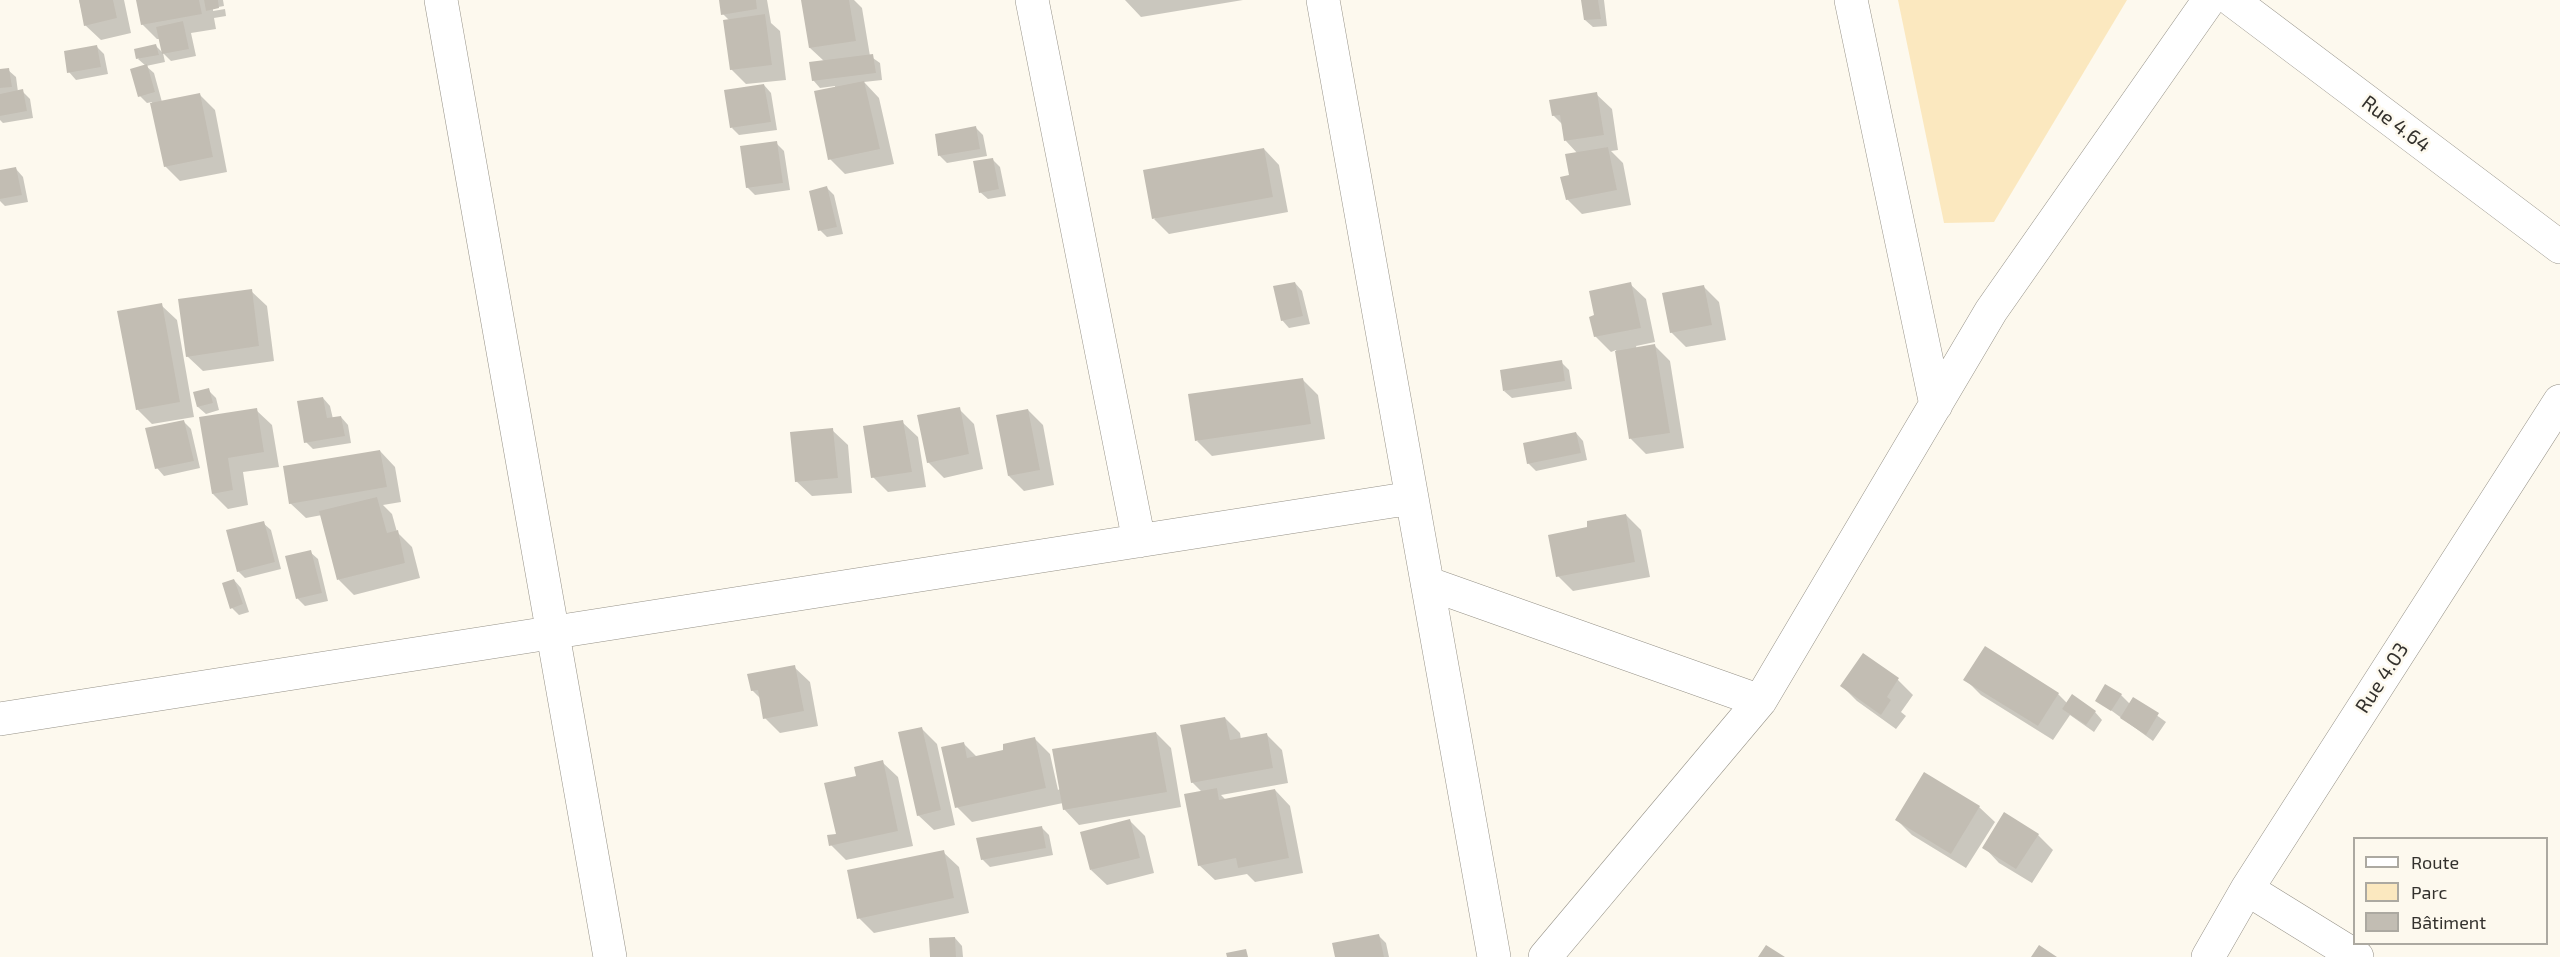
<!DOCTYPE html>
<html>
<head>
<meta charset="utf-8">
<style>
	body { margin:0 }
	#map { position:relative; width:2560px; height:957px; overflow:hidden; background:#fdf9ee; font-family:"Exo 2",sans-serif }
	canvas { display:block }
	.legend { position:absolute; left:2353px; top:837px; width:195px; height:108px; box-sizing:border-box; background:#fdf9ee; border:2px solid #aca9a1; margin:0; padding:8px 10px; list-style:none; font-size:18px; color:#33312d }
	.legend li { display:flex; align-items:center; gap:12px; height:30px }
	.legend b { width:30px; border:2px solid #aca9a1 }
</style>
</head>
<body>
<div id="map">
<canvas width="2560" height="957"></canvas>
<ul class="legend">
<li><b style="height:8px;background:#fff"></b>Route</li>
<li><b style="height:16px;background:#fbe8bf"></b>Parc</li>
<li><b style="height:16px;background:#c2bdb3"></b>Bâtiment</li>
</ul>
</div>
<script>
const ctx = document.querySelector('canvas').getContext('2d');
ctx.lineJoin = 'round';
function paint(path, color) { ctx.fillStyle = color; ctx.fill(path, 'evenodd'); }
const toPath = rows => new Path2D(rows.map(r => 'M' + r).join(''));
function trace(path, color, width, dash) { ctx.strokeStyle = color; ctx.lineWidth = width; ctx.lineCap = dash ? 'butt' : 'round'; ctx.setLineDash(dash || []); ctx.stroke(path); }
function label(font, color, halo, rows, align = 'center') {
  ctx.font = font + ' "Exo 2",sans-serif'; ctx.lineWidth = 5; ctx.setLineDash([]); ctx.textBaseline = 'middle'; ctx.strokeStyle = halo; ctx.fillStyle = color; for (const [text, x, y, turn = 0] of rows) {
    ctx.save(); ctx.translate(x, y); ctx.rotate((+turn || 0) * Math.PI / 180); ctx.textAlign = isNaN(turn) ? turn : align; if (halo) ctx.strokeText(text, 0, 0); ctx.fillText(text, 0, 0); ctx.restore();
  }
}
const green = toPath([
	[1898,0,2127,0,1994,222,1944,223]
]);
const shadow = toPath([
	[79,0,124,0,131,33,101,40,85,25],
	[138,0,223,0,224,6,213,8,213,11,225,9,226,16,214,18,216,29,191,33,196,56,171,61,163,53,165,62,146,66,154,73,162,102,200,95,215,110,227,172,180,181,165,166,152,102,147,103,140,96,146,66,138,59,156,46,163,53,160,39,157,39,142,24],
	[720,0,767,0,771,23,780,31,786,80,746,84,731,69,729,20,723,14],
	[803,0,854,0,862,8,870,56,880,63,882,80,864,82,879,98,894,164,845,174,830,159,835,86,820,88,813,80,824,61,810,48],
	[1125,0,1243,0,1141,17],
	[1583,0,1604,0,1607,26,1593,27,1585,20],
	[97,47,104,54,108,74,76,80,69,72],
	[8,70,16,77,18,92,22,91,30,99,33,118,3,123,0,120,0,71],
	[764,85,771,93,777,130,739,135,732,128],
	[1596,94,1612,109,1618,150,1611,151,1623,163,1631,205,1582,214,1567,199,1578,154,1566,141,1563,125,1553,115],
	[976,128,983,135,987,156,947,163,940,156,936,135],
	[776,143,784,151,790,190,755,195,747,187],
	[1264,149,1279,165,1288,212,1169,234,1154,219],
	[992,159,1000,167,1006,196,988,199,980,192],
	[16,169,23,177,28,202,5,206,0,201,0,172],
	[827,188,834,195,843,234,827,237,820,230],
	[1295,283,1302,291,1310,324,1289,328,1282,320],
	[1630,284,1646,299,1655,342,1636,346,1637,349,1655,346,1670,361,1684,448,1646,454,1631,439,1616,350,1611,352,1595,336,1596,316],
	[1704,287,1719,302,1726,340,1686,347,1671,332],
	[251,291,267,306,274,361,203,371,187,356],
	[161,305,177,320,194,417,152,424,137,409],
	[1561,362,1569,370,1572,389,1512,398,1504,391],
	[1303,380,1318,395,1325,439,1212,456,1197,441],
	[208,390,216,398,219,410,206,414,198,407,194,393],
	[323,398,330,406,333,419,341,417,348,425,351,443,313,449,306,442],
	[959,409,974,424,983,469,944,478,928,462],
	[256,410,272,425,279,467,243,472,248,505,228,509,213,494,201,418],
	[1028,410,1043,425,1054,485,1024,491,1009,476],
	[183,421,191,429,200,468,164,476,157,468],
	[902,422,918,437,926,487,888,492,873,477],
	[832,430,848,445,852,493,812,496,796,481],
	[1576,433,1583,441,1587,460,1536,471,1528,463],
	[380,451,395,467,401,502,383,505,392,514,397,532,412,547,420,578,354,595,339,580,322,515,306,518,290,503],
	[1626,515,1641,530,1650,577,1573,591,1558,576,1589,528],
	[263,523,271,530,281,569,245,578,238,571],
	[310,552,318,559,328,601,305,606,298,599,287,557],
	[234,580,241,588,249,612,239,615,232,608],
	[1864,655,1898,680,1913,695,1901,712,1906,716,1896,729,1857,701,1842,686],
	[794,667,810,682,818,726,780,733,765,718,761,699,752,690],
	[1965,679,2058,694,2067,703,2095,712,2102,720,2094,732,2070,715,2053,740,1981,695],
	[2121,695,2130,704,2134,699,2166,722,2153,741,2097,700],
	[1225,718,1240,733,1241,740,1267,735,1282,750,1288,783,1221,795,1226,800,1275,790,1290,806,1303,873,1255,882,1247,874,1215,880,1199,865,1202,792,1192,782],
	[921,728,937,744,955,825,934,830,918,815],
	[1156,733,1171,748,1181,807,1079,825,1064,809,1063,803,972,822,957,807,964,744,977,757,1005,751,1035,739,1050,754,1058,790],
	[882,762,898,777,913,846,846,860,831,845,837,835,857,777],
	[1925,774,1979,807,1995,822,1966,868,1912,835,1897,820],
	[1129,820,1145,836,1154,873,1107,885,1091,870],
	[1041,827,1049,835,1053,855,990,867,982,859],
	[2038,835,2053,850,2032,883,1999,863,1984,847],
	[943,852,959,867,969,913,874,933,859,918],
	[1379,936,1386,943,1389,957,1336,957],
	[955,938,962,946,963,957,931,957]
]);
const building = toPath([
	[79,0,113,0,117,18,84,26],
	[136,0,199,0,202,14,141,25],
	[204,0,218,0,219,8,206,11],
	[719,0,756,0,757,9,721,15],
	[801,0,849,0,856,41,809,48],
	[1581,0,1598,0,1601,19,1584,20],
	[765,14,772,65,730,70,723,20],
	[183,21,189,49,162,54,156,27],
	[156,44,159,55,136,59,134,49],
	[97,45,101,67,67,73,64,51],
	[873,54,876,73,812,81,809,62],
	[147,64,155,92,138,97,130,69],
	[9,68,12,87,0,88,0,69],
	[864,81,880,149,828,160,814,91],
	[764,84,771,122,730,128,724,90],
	[23,89,27,111,0,116,0,94],
	[1597,92,1604,135,1564,141,1560,115,1552,116,1549,100],
	[200,93,213,157,164,167,150,103],
	[976,126,980,149,938,156,935,134],
	[777,141,783,183,746,188,740,146],
	[1608,147,1617,190,1566,200,1560,177,1569,175,1565,154],
	[1264,148,1273,197,1152,219,1143,170],
	[993,158,999,189,979,193,973,161],
	[16,167,22,195,0,199,0,170],
	[827,186,837,227,818,231,809,191],
	[1295,282,1303,316,1281,321,1273,286],
	[1631,282,1641,328,1594,337,1589,317,1594,315,1589,291],
	[1704,285,1712,325,1670,333,1662,293],
	[252,289,259,346,186,357,178,299],
	[162,303,180,402,136,410,117,311],
	[1655,344,1670,433,1629,439,1615,351],
	[1562,360,1565,381,1503,391,1500,370],
	[1303,378,1311,424,1195,441,1188,394],
	[209,388,213,403,197,407,193,392],
	[323,397,327,418,341,416,345,436,304,443,297,401],
	[960,407,969,454,927,463,917,415],
	[257,408,264,452,228,458,233,490,212,494,199,417],
	[1028,409,1040,470,1008,476,996,415],
	[184,420,194,461,155,469,145,428],
	[903,420,912,472,871,478,863,426],
	[833,428,838,478,795,482,790,432],
	[1576,432,1581,453,1527,464,1523,443],
	[380,450,387,487,289,504,283,466],
	[377,497,387,533,398,530,405,563,337,580,319,511],
	[1626,514,1635,562,1556,577,1548,535,1587,527,1587,521],
	[264,521,275,562,237,572,226,530],
	[311,550,322,593,296,599,285,556],
	[234,579,243,604,230,609,222,583],
	[1985,646,2059,693,2038,726,1963,680],
	[1863,653,1899,678,1887,697,1891,700,1881,715,1840,686],
	[795,665,804,711,763,719,758,690,751,691,747,674],
	[2105,684,2122,694,2111,711,2095,701],
	[2072,694,2096,711,2086,725,2062,709],
	[2133,697,2159,713,2146,735,2120,718],
	[1225,717,1230,740,1267,733,1273,768,1191,783,1180,725],
	[922,727,941,810,917,816,898,732],
	[1156,732,1167,792,1063,810,1052,749],
	[1035,737,1046,788,955,808,941,747,964,742,967,758,1003,750,1003,744],
	[883,760,898,831,829,846,827,835,836,834,824,783,856,776,854,767],
	[1924,772,1980,806,1951,854,1895,820],
	[1217,788,1219,800,1275,789,1289,858,1238,868,1236,858,1198,866,1184,794],
	[2004,812,2039,834,2016,869,1982,848],
	[1130,819,1140,858,1090,870,1080,832],
	[1042,826,1046,848,981,860,976,838],
	[944,850,954,898,857,919,847,870],
	[1379,934,1384,957,1335,957,1332,943],
	[955,937,956,957,930,957,929,938],
	[1766,945,1785,957,1758,957],
	[2039,945,2057,957,2031,957],
	[1246,949,1248,957,1227,957,1226,953]
]);
const minor = toPath([
	[441,0,610,957],
	[1032,0,1139,541],
	[1323,0,1494,957],
	[1851,0,1936,405],
	[2232,0,2560,247],
	[1427,583,1760,701],
	[0,719,1412,498],
	[2247,889,2357,957],
	[1545,957,1760,701,1991,311,2209,0],
	[2208,957,2247,889,2560,401]
]);
const streetNames = [
	["Rue 4.64",2396,124,37],
	["Rue 4.03",2382,678,-57]
];
paint(green, '#fbe8bf');
paint(shadow, '#0003');
paint(building, '#c2bdb3');
trace(minor, '#969288', 34);
trace(minor, '#fff', 33);
label('20px', '#33312d', '#fdf9ee', streetNames);
</script>
</body>
</html>
